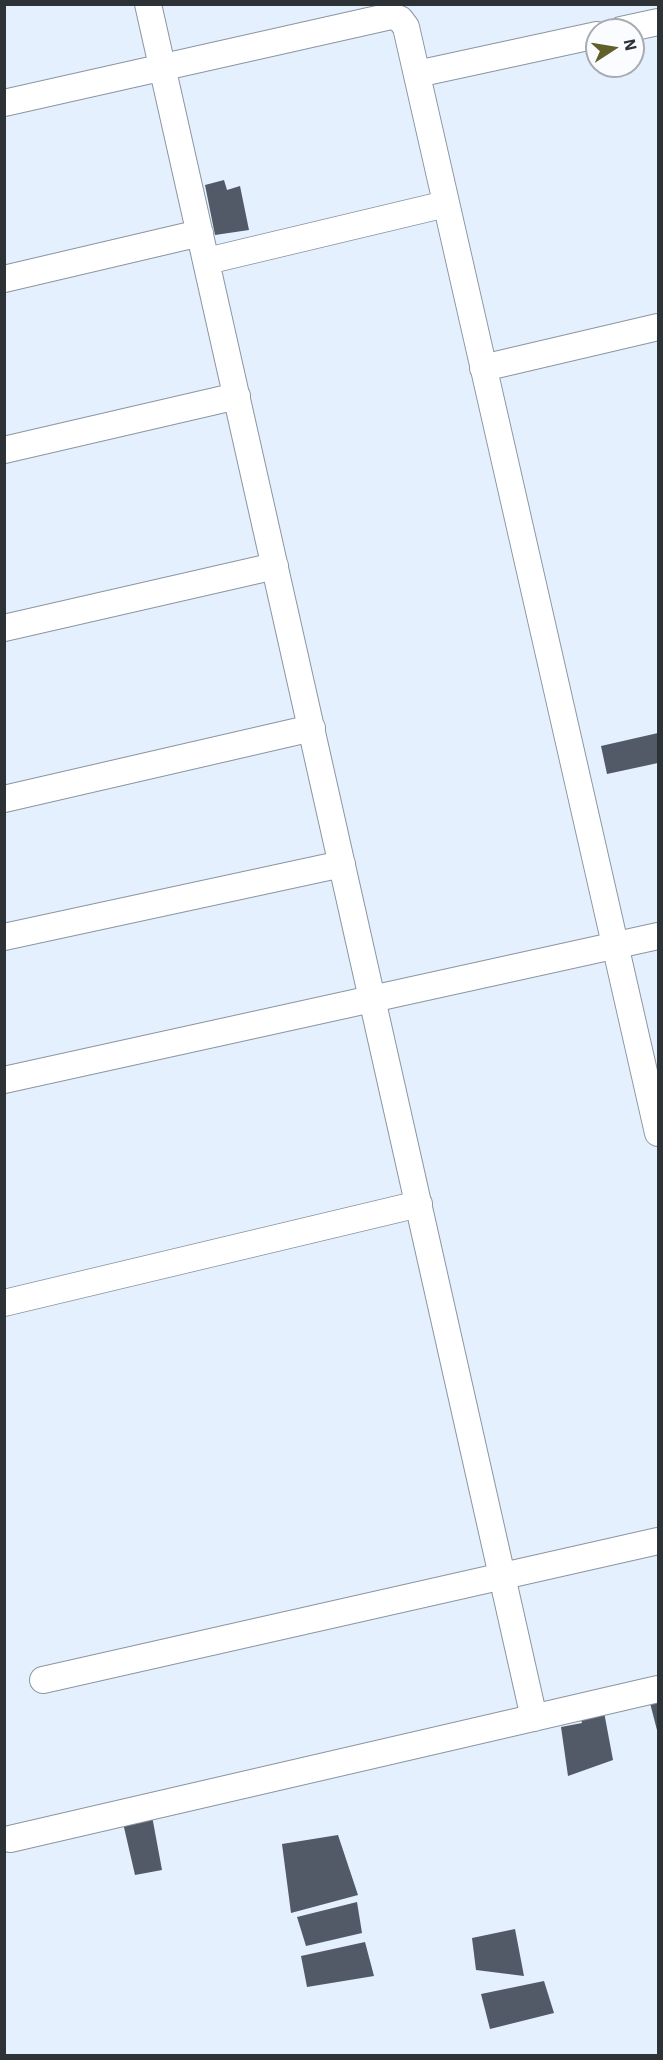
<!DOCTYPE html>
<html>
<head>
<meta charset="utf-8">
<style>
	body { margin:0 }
	#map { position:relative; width:663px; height:2060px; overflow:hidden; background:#e5f0fe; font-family:"IBM Plex Sans",sans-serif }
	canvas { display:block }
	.frame { position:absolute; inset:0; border:6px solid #2d3237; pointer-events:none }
	.north { position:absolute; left:585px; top:18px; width:60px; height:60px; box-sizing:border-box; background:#fafcff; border:2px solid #a8abaf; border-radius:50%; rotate:78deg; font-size:16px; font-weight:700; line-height:24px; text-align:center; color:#2d3237 }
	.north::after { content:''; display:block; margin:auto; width:21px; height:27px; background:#625f2b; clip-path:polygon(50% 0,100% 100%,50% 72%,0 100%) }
</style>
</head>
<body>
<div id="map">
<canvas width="663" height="2060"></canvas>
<div class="frame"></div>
<div class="north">N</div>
</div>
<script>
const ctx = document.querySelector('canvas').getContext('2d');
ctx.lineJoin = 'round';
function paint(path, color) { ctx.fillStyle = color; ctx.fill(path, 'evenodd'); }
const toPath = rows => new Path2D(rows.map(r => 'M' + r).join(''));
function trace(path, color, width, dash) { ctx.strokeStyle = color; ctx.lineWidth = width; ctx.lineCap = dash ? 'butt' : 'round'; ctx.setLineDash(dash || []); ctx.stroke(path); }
const building = toPath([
	[224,180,227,190,240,186,249,230,215,235,205,185],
	[658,733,658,763,607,774,601,746],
	[658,1701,658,1734,650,1703],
	[604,1712,613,1760,568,1776,561,1727,582,1723,580,1717],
	[152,1816,162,1870,135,1875,123,1823],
	[338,1835,358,1895,291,1913,282,1844],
	[357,1902,362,1933,306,1946,297,1917],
	[515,1929,524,1976,476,1970,472,1938],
	[365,1942,374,1976,307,1987,301,1956],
	[544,1981,554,2013,490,2029,481,1994]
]);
const minor = toPath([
	[148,4,534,1718],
	[621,30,658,22],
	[417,74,597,35],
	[4,103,391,16,400,19,406,27,658,1133],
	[207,261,446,204],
	[4,279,200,233],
	[483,368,658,327],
	[4,450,237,396],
	[4,628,275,566],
	[4,799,312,728],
	[4,937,342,864],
	[4,1080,658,936],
	[4,1303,419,1204],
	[43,1680,658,1541],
	[10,1839,658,1689]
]);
paint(building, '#515a66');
trace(minor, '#8b96a2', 28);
trace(minor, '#fff', 26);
</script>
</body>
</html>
